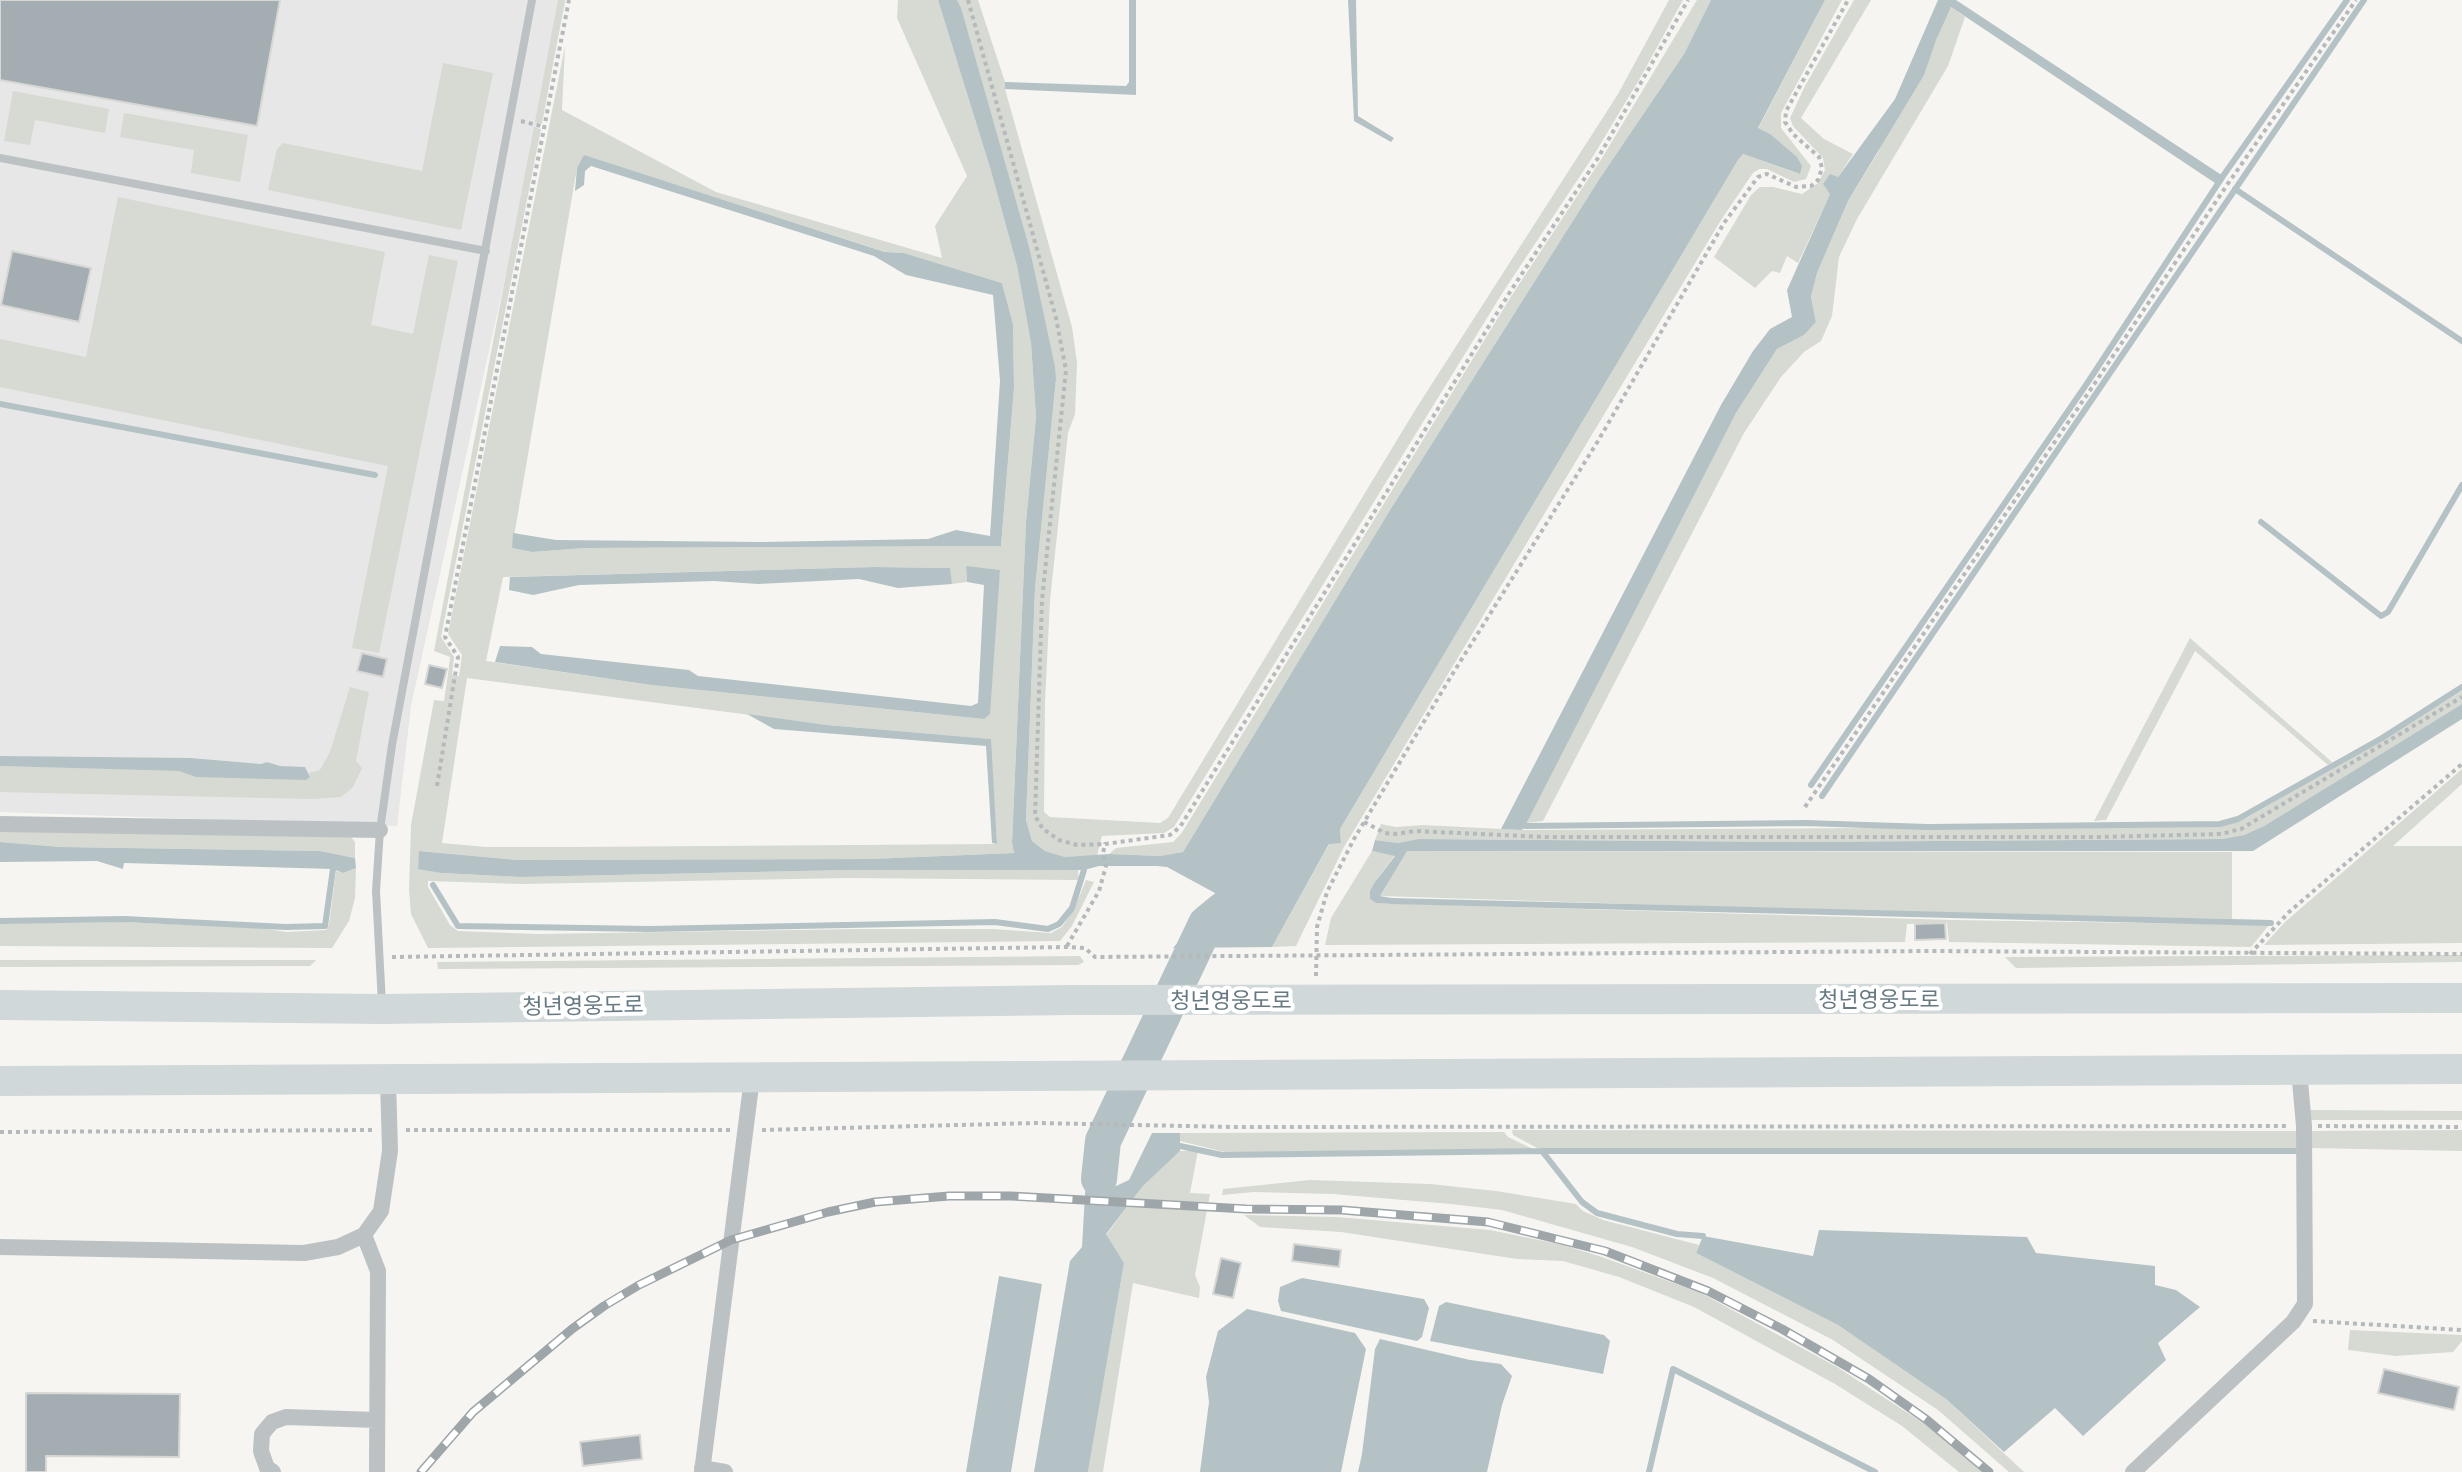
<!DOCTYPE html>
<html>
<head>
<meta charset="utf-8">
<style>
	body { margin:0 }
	canvas { display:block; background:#f6f5f2 }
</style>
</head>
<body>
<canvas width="2462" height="1472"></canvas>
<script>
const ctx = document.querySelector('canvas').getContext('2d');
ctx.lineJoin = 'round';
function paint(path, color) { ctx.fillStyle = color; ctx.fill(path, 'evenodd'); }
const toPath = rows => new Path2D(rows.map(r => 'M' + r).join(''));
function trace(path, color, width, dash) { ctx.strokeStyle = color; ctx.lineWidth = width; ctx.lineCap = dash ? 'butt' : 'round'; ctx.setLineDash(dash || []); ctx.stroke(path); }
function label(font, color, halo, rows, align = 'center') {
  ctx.font = font + ' Commissioner,"Noto Sans KR",sans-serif'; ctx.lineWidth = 8; ctx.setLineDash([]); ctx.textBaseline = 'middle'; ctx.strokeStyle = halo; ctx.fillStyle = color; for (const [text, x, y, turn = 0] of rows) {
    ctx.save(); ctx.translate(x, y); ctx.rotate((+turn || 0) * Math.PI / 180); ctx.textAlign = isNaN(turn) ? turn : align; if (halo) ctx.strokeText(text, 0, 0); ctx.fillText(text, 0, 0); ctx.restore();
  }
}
const built = toPath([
	[0,0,566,0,411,706,397,826,0,812]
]);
const green = toPath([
	[558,0,565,0,542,124,535,122],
	[898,0,938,0,991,171,1017,266,1031,343,1036,417,1026,522,1012,843,1014,853,870,859,518,860,420,851,418,868,441,873,521,877,848,870,1078,870,1079,880,848,878,522,884,428,881,428,887,450,925,458,931,537,934,860,929,993,929,1051,933,1062,927,1075,907,1086,880,1094,882,1072,926,1060,941,428,948,411,914,409,890,411,825,434,700,444,701,448,674,450,657,434,651,534,127,541,129,441,637,454,657,452,675,459,676,462,655,448,634,565,46,562,110,716,192,942,258,935,226,967,176,897,18],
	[585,156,886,252,904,253,1002,283,1013,324,1014,388,1001,546,585,548,532,552,512,548,577,168],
	[874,567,949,568,952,584,967,582,966,567,1000,570,984,719,651,685,486,661,503,577],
	[467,678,827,725,990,739,997,844,570,847,486,847,442,843],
	[957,0,978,0,1005,82,1005,89,1072,327,1077,363,1075,414,1068,433,1050,600,1045,702,1044,812,1050,817,1160,823,1168,818,1417,407,1618,94,1669,0,1683,0,1639,80,1592,158,1503,292,1174,827,1164,833,1102,836,1097,856,1065,857,1045,851,1032,841,1026,820,1035,589,1056,379,1030,250],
	[1697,0,1711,0,1684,54,1600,178,1390,510,1183,852,1160,856,1109,854,1116,848,1173,842,1181,834,1512,295,1602,158],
	[1825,0,1842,0,1781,113,1781,128,1811,166,1806,179,1794,182,1767,169,1759,169,1753,173,1721,220,1344,847,1296,946,1272,947,1330,843,1341,842,1340,829,1738,160,1743,154,1799,174,1758,129],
	[1854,0,1871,0,1801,118,1824,139,1853,154,1838,177,1798,263,1787,256,1780,273,1772,271,1755,288,1714,257,1751,195,1760,187,1773,187,1802,194,1818,183,1825,170,1823,158,1793,126,1790,118,1805,86],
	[1951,7,1965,17,1948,66,1857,219,1839,257,1832,316,1821,341,1804,352,1781,377,1744,433,1543,821,1525,823,1736,413,1777,349,1804,335,1816,322,1811,297,1817,273,1848,201,1877,154],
	[443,63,493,73,461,230,268,190,277,149,283,143,422,171],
	[13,91,109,109,105,133,35,120,30,145,4,141],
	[124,113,248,135,240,182,191,173,194,150,120,137],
	[118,197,385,252,371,325,413,334,429,255,458,261,379,653,352,648,388,466,0,387,0,339,86,357],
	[2190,638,2332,762,2328,765,2195,651,2106,820,2094,821],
	[350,687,369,692,356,761,362,768,353,787,341,797,312,799,0,792,0,766,180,771,196,777,310,777,309,773,320,770,330,752],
	[2462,691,2462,704,2264,826,2244,835,2222,839,1796,842,1418,839,1398,843,1375,840,1381,824,1396,827,1423,825,1522,830,2222,826,2248,817,2383,740],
	[2462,769,2462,784,2393,846,2462,846,2462,943,2264,945,2285,922],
	[0,830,351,837,355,842,355,858,320,851,61,847,0,842],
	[1372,851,1395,855,1375,882,1370,899,1376,903,1952,920,2269,925,2251,947,1949,942,1947,923,1907,924,1905,942,1325,945,1331,918],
	[1406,851,2232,852,2232,919,1823,910,1380,896],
	[356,868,355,898,349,921,332,948,0,946,0,923,122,922,262,928,286,932,326,930,329,924,336,871,343,873],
	[2462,955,2462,962,2016,968,2005,957],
	[1080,956,1084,962,1078,965,438,969,437,962],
	[0,960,316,960,310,966,0,967],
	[2307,1110,2462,1111,2462,1120,2307,1120],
	[1512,1130,2297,1131,2296,1149,1539,1149,1513,1135],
	[2462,1130,2462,1151,2309,1148,2308,1131],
	[1504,1132,1508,1137,1533,1149,1229,1153,1180,1141,1180,1133],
	[1180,1151,1198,1151,1190,1193,1210,1194,1195,1275,1200,1287,1199,1298,1133,1283,1103,1472,1088,1472,1124,1263,1106,1235,1143,1186],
	[1310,1180,1430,1184,1496,1191,1576,1204,1583,1211,1603,1220,1699,1245,1696,1253,1838,1325,1946,1399,2024,1472,2009,1472,1938,1410,1833,1340,1713,1278,1632,1247,1502,1210,1451,1204,1333,1194,1254,1192,1222,1195,1223,1189],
	[1244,1215,1337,1217,1490,1230,1563,1245,1602,1257,1701,1293,1837,1367,1934,1430,1982,1472,1959,1472,1902,1426,1835,1384,1694,1307,1619,1277,1563,1261,1517,1259,1341,1232,1260,1227],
	[2350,1330,2462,1335,2462,1341,2453,1352,2396,1356,2348,1350]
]);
const water = toPath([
	[938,0,957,0,961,8,1030,250,1055,367,1056,379,1035,589,1026,820,1032,841,1045,851,1065,857,1109,854,1160,856,1183,852,1390,510,1600,178,1684,54,1711,0,1825,0,1758,128,1770,134,1797,157,1802,166,1800,174,1743,154,1738,160,1340,829,1341,843,1329,844,1272,947,1173,948,1197,921,1215,893,1167,867,1157,866,1099,866,1084,870,848,870,521,877,441,873,418,869,419,851,518,860,870,859,1014,853,1012,843,1026,522,1036,417,1031,343,1017,266,991,171],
	[1129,0,1136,0,1136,95,1005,89,1005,82,1126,86,1129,82],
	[1348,0,1356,0,1358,116,1394,138,1391,142,1354,121],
	[1938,0,1956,0,2223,176,2218,185,1951,7,1936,40,1924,75,1848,201,1817,273,1811,297,1816,322,1804,335,1777,349,1736,413,1525,826,1522,830,1501,829,1721,405,1753,351,1770,329,1792,317,1787,290,1830,194,1823,184,1830,174,1838,177,1895,99],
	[584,155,885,252,904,253,1002,283,1013,324,1014,388,1001,546,585,548,532,552,512,548,513,533,556,540,761,542,928,539,956,530,990,536,1000,381,993,295,906,275,874,256,591,166,585,171,584,185,575,191,577,168],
	[966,566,1000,570,990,714,984,719,651,685,495,662,500,646,532,647,541,654,689,670,698,676,971,706,978,703,984,585,967,582],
	[874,567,950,568,952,584,898,588,859,579,758,584,714,581,579,585,533,595,509,590,510,577],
	[2462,704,2462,719,2253,851,1407,851,1380,896,1397,899,1398,904,1376,903,1370,899,1370,891,1375,882,1395,856,1372,851,1375,840,1398,843,1418,839,1796,842,2222,839,2244,835,2264,826],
	[747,714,827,725,991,739,997,844,992,843,986,746,774,729],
	[0,756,190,758,261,764,267,762,280,766,305,767,310,777,306,780,196,777,179,771,0,766],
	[0,842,61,847,320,851,355,858,356,868,343,873,333,869,124,863,123,869,97,861,0,862],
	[1152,1133,1180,1133,1180,1151,1143,1186,1106,1234,1124,1263,1088,1472,1034,1472,1070,1261,1082,1247,1086,1177,1095,1134,1121,1134,1102,1183,1116,1186,1129,1180],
	[1819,1230,2027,1237,2036,1253,2155,1266,2155,1285,2176,1290,2200,1307,2158,1343,2166,1360,2083,1436,2055,1408,2004,1452,1946,1399,1838,1325,1696,1253,1703,1236,1813,1256],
	[999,1276,1042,1284,1011,1472,966,1472],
	[1302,1278,1424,1299,1429,1308,1422,1337,1417,1341,1281,1311,1278,1301,1280,1287],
	[1446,1302,1604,1335,1610,1341,1603,1374,1430,1341,1439,1306],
	[1247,1309,1355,1333,1366,1349,1341,1472,1200,1472,1209,1402,1206,1377,1218,1331],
	[1380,1339,1470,1360,1501,1364,1512,1376,1502,1405,1487,1472,1358,1472,1362,1454,1375,1349]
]);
const stream = toPath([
	[2235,189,2462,341],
	[0,404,375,475],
	[2261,522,2381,616,2388,612,2462,485],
	[1811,785,2088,382,2223,176,2347,0],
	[1822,796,2364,0],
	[1525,826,1805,823,1928,827,2220,824,2238,819,2382,738,2462,687],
	[433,885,458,926,649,929,995,922,1048,929,1059,924,1072,908,1084,870],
	[1391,901,2271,923],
	[0,921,124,919,286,927,325,926,333,869],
	[1180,1146,1222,1155,1542,1151,2296,1151],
	[1542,1151,1582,1202,1597,1213,1677,1234,1703,1236],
	[1649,1472,1673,1369,1875,1472]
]);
const river = toPath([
	[1099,1179,1103,1141,1206,924,1223,910]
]);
const building = toPath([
	[0,0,280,0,257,126,0,80,0,0],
	[12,251,91,268,79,322,1,305,12,251],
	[362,653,387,659,383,677,357,671,362,653],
	[429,665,447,669,442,688,425,684,429,665],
	[1945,923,1946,939,1915,940,1915,924,1945,923],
	[1294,1244,1341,1250,1339,1267,1292,1261,1294,1244],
	[1221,1258,1241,1263,1233,1298,1213,1294,1221,1258],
	[2384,1369,2459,1387,2454,1410,2378,1393,2384,1369],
	[26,1393,180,1394,179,1457,46,1456,46,1472,26,1472,26,1393],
	[640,1435,642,1459,583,1466,580,1442,640,1435]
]);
const path = toPath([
	[968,0,1056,318,1066,370,1042,600,1035,816,1043,829,1059,840,1077,845,1105,844],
	[521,121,545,127],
	[437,786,458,657,445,637,569,0],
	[1805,807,2093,386,2227,185,2356,0],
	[1364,822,1385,833,1396,834,1415,831,1545,837,2098,837,2221,834,2241,829,2462,697],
	[1067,946,1099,891,1106,866,1103,853,1105,844,1170,835,1180,827,1510,292,1598,158,1688,0],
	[2250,954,2289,912,2462,764],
	[392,957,1067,947,1085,948,1095,957,1927,951,2462,954],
	[1316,976,1317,927,1327,892,1354,839,1450,678,1598,441,1724,223,1758,177,1767,174,1796,187,1811,186,1818,180,1822,168,1819,157,1793,134,1785,122,1786,111,1848,0],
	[2318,1126,2462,1127],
	[406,1130,730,1130],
	[762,1130,1036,1123,1234,1127,2289,1126],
	[0,1132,374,1130],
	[2313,1321,2462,1330]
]);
const lane = toPath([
	[0,158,486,251],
	[382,1004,376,891,380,830,392,745,532,0]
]);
const street = toPath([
	[0,824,380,830],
	[364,1235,378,1271,377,1472],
	[0,1247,304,1253,338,1247,364,1235,381,1211,390,1151,388,1080],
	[702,1468,725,1472],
	[273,1472,267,1468,261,1451,262,1434,272,1422,286,1417,377,1420],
	[702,1472,752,1078],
	[2133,1472,2293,1322,2305,1304,2304,1126,2299,1070]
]);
const highway = toPath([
	[0,1005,382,1009,1073,1000,2462,998],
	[0,1081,2462,1069]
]);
const rail = toPath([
	[421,1472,473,1412,572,1329,604,1306,639,1285,731,1240,828,1212,875,1202,949,1196,1011,1196,1246,1209,1342,1210,1488,1222,1605,1251,1708,1291,1782,1329,1869,1379,1927,1420,1989,1472]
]);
const streetNames = [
	["청년영웅도로",1879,1000],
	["청년영웅도로",1231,1001],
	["청년영웅도로",583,1006,-1]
];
paint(built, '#e6e7e6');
paint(green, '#d6dad2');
paint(water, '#b4c2c5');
trace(stream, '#b4c2c5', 6);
trace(river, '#b4c2c5', 36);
paint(building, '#a4aeb2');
trace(building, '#d7d7d5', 2);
trace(path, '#b5b9bb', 4, [4, 4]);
trace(lane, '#bcc2c4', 8);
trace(street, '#bcc2c4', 16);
trace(highway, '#d1d8da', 30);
trace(rail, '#9ea6aa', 9);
trace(rail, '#fff', 6, [18]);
label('22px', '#667982', '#fff', streetNames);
</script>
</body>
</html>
